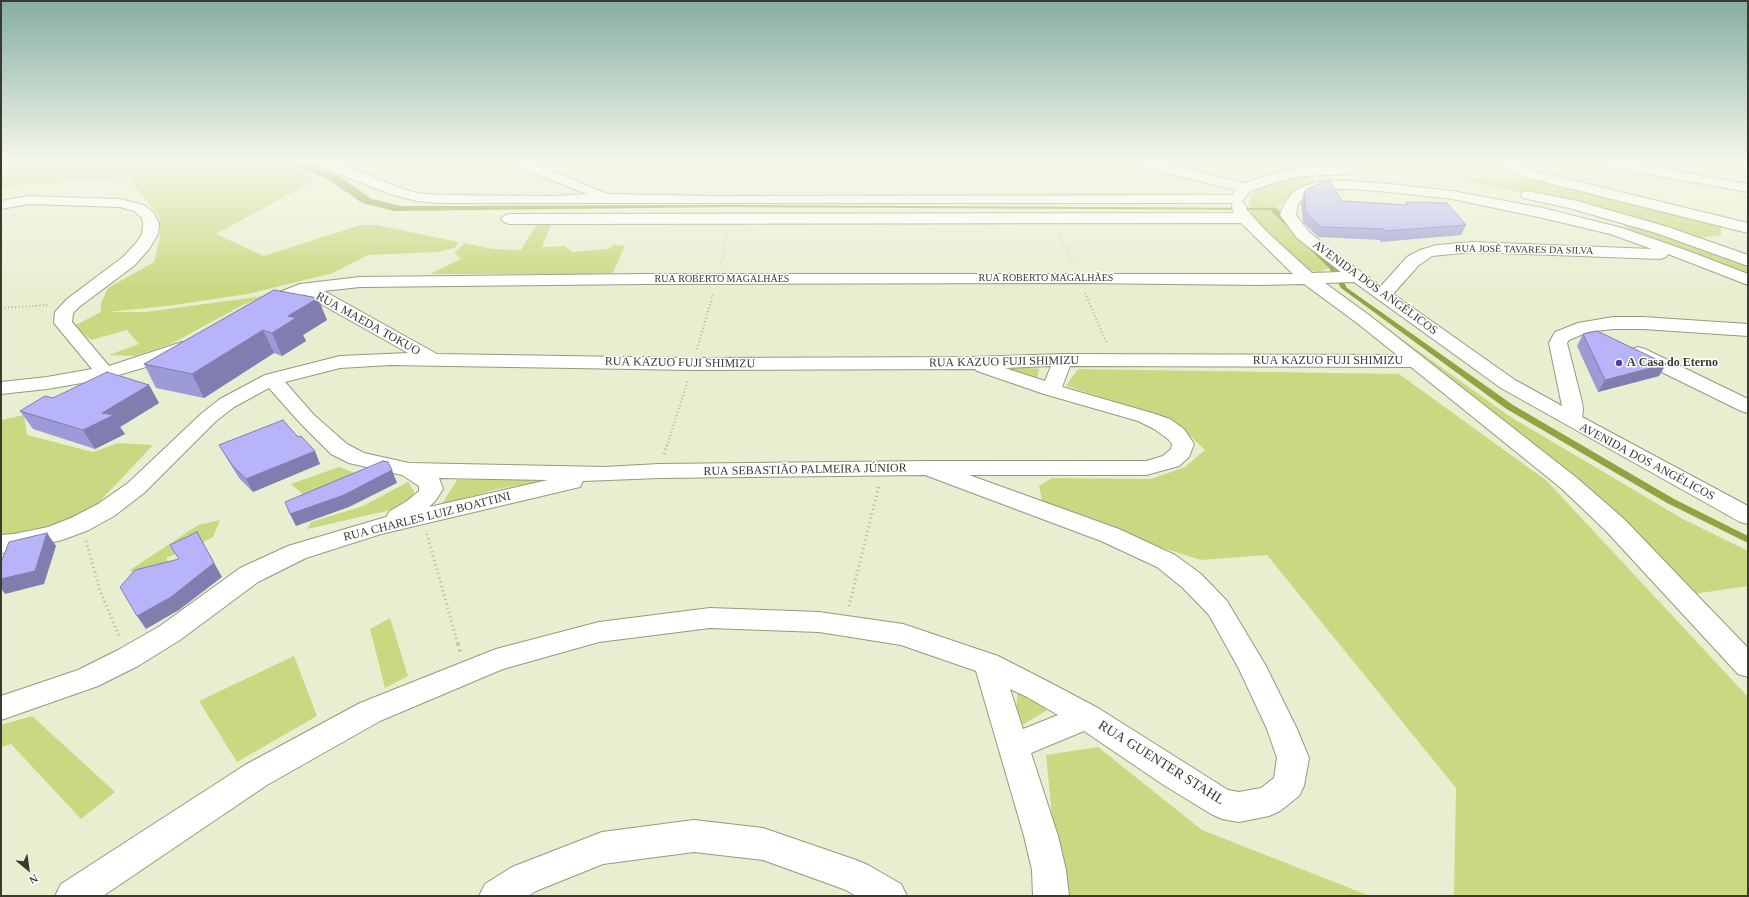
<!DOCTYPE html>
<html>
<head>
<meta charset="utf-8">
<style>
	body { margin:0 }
	#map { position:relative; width:1749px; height:897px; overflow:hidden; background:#e8efd1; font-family:Georgia,serif }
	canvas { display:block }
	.frame { position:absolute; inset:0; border:2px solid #393b2f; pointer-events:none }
	.north { position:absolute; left:8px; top:849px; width:40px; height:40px; -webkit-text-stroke:3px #fff; paint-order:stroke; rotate:151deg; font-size:11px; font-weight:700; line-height:16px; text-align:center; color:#393b2f }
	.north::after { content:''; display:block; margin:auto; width:14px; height:18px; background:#393b2f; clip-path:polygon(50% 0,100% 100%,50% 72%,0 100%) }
</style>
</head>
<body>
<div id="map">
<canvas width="1749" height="897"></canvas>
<div class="frame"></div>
<div class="north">N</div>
</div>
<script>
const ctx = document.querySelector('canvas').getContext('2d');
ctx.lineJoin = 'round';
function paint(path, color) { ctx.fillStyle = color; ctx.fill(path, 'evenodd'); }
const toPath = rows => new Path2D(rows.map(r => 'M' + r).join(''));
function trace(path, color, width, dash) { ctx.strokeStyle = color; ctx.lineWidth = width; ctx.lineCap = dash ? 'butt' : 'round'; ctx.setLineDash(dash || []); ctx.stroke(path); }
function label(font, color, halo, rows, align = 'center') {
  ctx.font = font + ' Georgia,serif'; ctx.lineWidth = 3; ctx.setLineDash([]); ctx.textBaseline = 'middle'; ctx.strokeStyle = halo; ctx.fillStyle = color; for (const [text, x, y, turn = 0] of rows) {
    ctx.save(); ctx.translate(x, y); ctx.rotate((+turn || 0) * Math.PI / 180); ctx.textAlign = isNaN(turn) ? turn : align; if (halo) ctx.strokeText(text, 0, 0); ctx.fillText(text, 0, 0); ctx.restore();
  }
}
const green = toPath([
	[1,163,288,163,293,165,315,180,216,234,264,256,360,225,377,225,458,242,455,248,438,252,368,255,333,273,248,294,167,306,108,312,145,312,264,296,241,306,171,344,135,356,109,355,139,344,127,330,91,340,74,326,101,312,101,303,108,288,154,262,160,238,159,216,127,177,18,185,1,189],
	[1299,174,1316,179,1314,182,1300,186,1277,208,1295,232,1329,268,1320,272,1312,271,1297,264,1252,217,1249,200,1255,188],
	[1476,177,1503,179,1525,178,1662,211,1721,227,1721,235,1693,239,1588,206,1465,181],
	[538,222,552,222,542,247,565,246,572,252,607,249,614,245,625,246,612,274,430,274,461,259,454,253,465,243,492,249,521,250],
	[1626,222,1748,265,1748,274,1628,229,1622,224],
	[1342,296,1509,416,1683,519,1748,551,1748,586,1694,594],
	[1012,365,1039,369,1037,380,1010,372],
	[1078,369,1399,374,1547,481,1748,697,1748,896,1454,896,1456,788,1267,555,1201,560,1044,510,1039,486,1052,478,1151,479,1185,467,1205,450,1173,420,1066,386],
	[24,415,27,435,93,452,118,443,153,445,87,515,46,530,6,538,1,535,1,420],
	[339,467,369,478,314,504,291,484],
	[552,477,551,480,498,489,442,504,457,480],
	[408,482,414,491,414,501,400,508,307,529,311,522,363,506],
	[220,520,213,537,194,547,166,558,173,569,144,583,130,570,198,525],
	[390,618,408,676,385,688,370,629],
	[294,656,317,716,237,762,199,701],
	[1018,682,1058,704,1015,729],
	[32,716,115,792,81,819,11,744,1,747,1,725],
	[1098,747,1202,830,1370,896,1060,896,1046,755]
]);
const water = toPath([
	[289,163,306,163,339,176,372,199,401,206,731,205,1277,208,1337,269,1347,288,1513,405,1674,499,1748,536,1748,543,1667,503,1505,408,1341,288,1329,268,1270,210,730,207,394,211,362,203,328,179]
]);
const pathFar3 = toPath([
	[1481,186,1480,173,1489,173],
	[873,187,875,163],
	[1059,233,1073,265],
	[721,264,727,234]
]);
const pathFar2 = toPath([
	[1085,293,1107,344],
	[1,308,49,305],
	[697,349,713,294],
	[667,446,688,380]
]);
const pathFar1 = toPath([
	[664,454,667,445],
	[427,534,458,645],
	[86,541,100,591,120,638],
	[849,606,879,485]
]);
const path = toPath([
	[458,644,460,652]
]);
const minor = toPath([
	[317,163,337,163,403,189,417,193,438,195,554,196,587,194,516,166,514,163,534,163,607,194,716,196,1233,195,1236,190,1138,166,1136,163,1161,163,1244,183,1272,174,1302,168,1325,166,1344,167,1349,168,1351,171,1349,174,1302,176,1280,181,1250,191,1242,202,1246,206,1247,210,1266,231,1312,273,1341,272,1297,238,1280,215,1284,204,1293,192,1304,186,1321,181,1350,181,1390,184,1452,191,1543,208,1622,228,1691,252,1748,274,1748,285,1668,254,1666,257,1660,259,1473,252,1432,256,1419,265,1393,294,1515,380,1562,406,1549,343,1555,332,1578,323,1613,317,1643,317,1748,324,1748,336,1643,329,1613,329,1588,332,1569,340,1567,343,1582,402,1583,410,1582,417,1748,506,1748,524,1740,522,1501,388,1354,282,1325,283,1369,315,1577,478,1624,519,1748,648,1748,677,1738,674,1606,531,1561,488,1411,367,1070,366,1062,387,1152,413,1170,419,1184,429,1194,444,1189,457,1179,466,1146,475,969,475,1119,529,1175,555,1201,574,1227,601,1266,666,1297,729,1309,758,1304,786,1299,796,1280,811,1269,816,1239,822,1222,819,1211,814,1162,784,1084,731,1031,753,1058,836,1066,870,1069,896,1033,896,1032,870,1024,836,976,671,901,645,819,632,710,628,599,642,503,669,380,721,267,785,103,896,55,896,61,884,245,765,360,703,496,649,599,622,710,608,819,612,903,624,998,656,1047,681,1098,708,1228,790,1239,792,1261,788,1274,778,1277,758,1267,729,1239,669,1209,615,1183,588,1157,567,1101,541,925,475,659,478,583,481,580,487,381,534,306,558,258,582,180,640,138,666,98,686,1,720,1,696,78,670,118,650,160,626,240,568,288,546,386,517,390,511,407,501,419,491,419,486,402,475,349,463,331,454,300,423,269,388,234,407,216,421,144,493,114,516,89,530,62,540,14,552,1,553,1,535,14,534,48,527,71,518,98,504,128,483,202,413,220,399,265,375,340,356,408,353,305,295,265,309,259,308,256,304,259,300,300,284,360,277,645,274,1293,274,1241,223,509,224,504,222,501,219,504,216,509,214,1233,213,1232,206,1233,203,438,203,417,201,393,195,319,166,317,163],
	[1322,189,1350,189,1390,192,1452,199,1543,218,1610,234,1652,249,1473,242,1437,245,1420,250,1407,257,1381,286,1333,252,1309,232,1296,215,1298,204,1303,198,1322,189],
	[1079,283,1260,285,1304,284,1357,323,1397,355,1063,354,973,357,693,358,437,354,324,291,360,287,645,284,1079,283],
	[390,365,693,370,975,369,977,371,1044,394,1138,421,1154,429,1168,439,1172,444,1171,449,1163,456,1146,461,927,461,659,464,605,467,409,463,364,453,347,444,314,415,285,382,340,368,390,365],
	[1051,366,1045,381,1005,368,1051,366],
	[439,478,548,480,429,507,436,500,443,489,439,478],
	[1010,689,1027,697,1058,715,1023,729,1010,689],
	[1494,163,1515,163,1542,173,1748,223,1748,233,1532,179,1496,166,1494,163],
	[1602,163,1633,163,1748,184,1748,192,1609,167,1604,166,1602,163],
	[1528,191,1577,201,1668,227,1748,255,1748,266,1656,233,1569,208,1523,198,1521,195,1523,192,1528,191],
	[28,196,120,199,144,205,154,213,159,224,158,234,149,249,135,265,79,307,73,313,72,322,109,366,182,342,189,344,192,348,189,352,156,364,105,379,47,389,1,394,1,382,47,377,92,369,54,323,55,312,67,299,123,257,136,243,142,234,143,224,142,218,134,211,120,207,28,204,1,209,1,201,28,196],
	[1638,347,1645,349,1748,399,1748,413,1741,411,1631,357,1628,353,1631,349,1638,347],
	[694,820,763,828,856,860,868,865,901,884,907,896,856,896,846,890,763,860,694,852,603,864,536,891,528,896,479,896,485,884,512,867,602,832,694,820]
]);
const wall = toPath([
	[1304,192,1342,201,1405,205,1406,202,1466,225,1461,235,1381,242,1380,240,1318,237,1303,222,1301,203],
	[274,290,327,320,303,335,306,341,282,356,274,353,204,398,156,388,144,364],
	[1583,334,1666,364,1659,376,1598,392,1577,346],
	[149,385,159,403,120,427,125,434,95,449,33,429,20,411,53,398],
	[298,437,320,464,253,492,239,478,226,457,219,445]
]);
const shadedWall = toPath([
	[318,298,327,320,303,335,306,341,282,356,272,333,288,316],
	[263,330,274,353,204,398,192,374],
	[1666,364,1659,376,1598,392,1605,380],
	[149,385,159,403,120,427,125,434,95,449,83,430,102,413],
	[315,451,320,464,253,492,246,479],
	[392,470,397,483,349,507,296,526,290,514],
	[197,532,222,577,179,610,146,629,137,616,171,597],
	[47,533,56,546,44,584,5,594,1,588,1,579]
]);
const building = toPath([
	[1325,181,1330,181,1342,201,1409,205,1406,202,1447,203,1466,225,1385,231,1384,229,1321,227,1306,212,1304,192,1307,189,1325,181],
	[274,290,318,298,288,316,296,318,272,333,263,330,192,374,144,364,274,290],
	[1597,331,1666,364,1605,380,1583,334,1597,331],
	[107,372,149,385,102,413,114,415,83,430,20,411,45,396,53,398,107,372],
	[283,420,298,437,301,436,315,451,246,479,232,465,219,445,283,420],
	[383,461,388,462,392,470,344,495,290,514,285,502,383,461],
	[197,532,214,563,171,597,137,616,120,587,135,570,179,559,170,545,197,532],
	[47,533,35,571,1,579,1,563,9,542,47,533]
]);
const markers = [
	[1619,363,4,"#533bb3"]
];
const farStreetnames = [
	["RUA JOSÉ TAVARES DA SILVA",1524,250,1],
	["RUA ROBERTO MAGALHÃES",1046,278],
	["RUA ROBERTO MAGALHÃES",722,279]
];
const streetNames = [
	["AVENIDA DOS ANGÉLICOS",1375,288,36],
	["RUA MAEDA TOKUO",368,324,29],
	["RUA KAZUO FUJI SHIMIZU",1328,361],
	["RUA KAZUO FUJI SHIMIZU",1004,362,-1],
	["RUA KAZUO FUJI SHIMIZU",680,363,1],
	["AVENIDA DOS ANGÉLICOS",1647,462,28],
	["RUA SEBASTIÃO PALMEIRA JÚNIOR",805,470,-1],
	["RUA CHARLES LUIZ BOATTINI",427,517,-14]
];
const poiNames = [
	["A Casa do Eterno",1627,363]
];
const nearStreetnames = [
	["RUA GUENTER STAHL",1161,763,32]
];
paint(green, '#c8d982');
paint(water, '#93a341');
trace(minor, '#949a7e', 2);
trace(pathFar3, '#b0b59d', 1.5, [0.5, 2]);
trace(pathFar2, '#b0b59d', 2, [1, 2.5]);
trace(pathFar1, '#b0b59d', 3, [1, 3.5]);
trace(path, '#b0b59d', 3.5, [1.5, 4.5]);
paint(minor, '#fff');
paint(wall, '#9d9bd7');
paint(shadedWall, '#807eaf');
paint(building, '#b7b4fa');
trace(building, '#807eaf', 1);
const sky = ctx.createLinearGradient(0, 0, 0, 289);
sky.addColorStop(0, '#86ada5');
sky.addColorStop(0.56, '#f5f8ea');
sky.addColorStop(1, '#f5f8ea00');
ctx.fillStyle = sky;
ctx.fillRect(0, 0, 1749, 289);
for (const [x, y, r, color] of markers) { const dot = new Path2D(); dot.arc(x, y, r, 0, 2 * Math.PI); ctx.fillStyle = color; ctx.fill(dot); trace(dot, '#fff', 1.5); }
label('10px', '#393b2f', '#fff', farStreetnames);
label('12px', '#393b2f', '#fff', streetNames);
label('bold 12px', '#393b2f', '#fff', poiNames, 'left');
label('14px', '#393b2f', '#fff', nearStreetnames);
</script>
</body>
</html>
